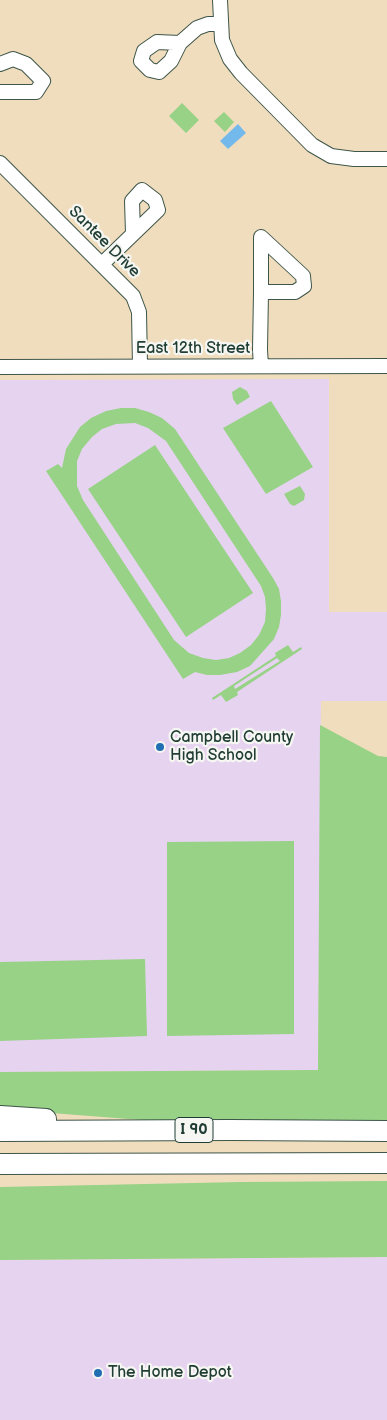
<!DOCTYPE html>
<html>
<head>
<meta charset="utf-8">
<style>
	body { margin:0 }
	canvas { display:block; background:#f0ddbd }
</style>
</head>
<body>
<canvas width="387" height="1420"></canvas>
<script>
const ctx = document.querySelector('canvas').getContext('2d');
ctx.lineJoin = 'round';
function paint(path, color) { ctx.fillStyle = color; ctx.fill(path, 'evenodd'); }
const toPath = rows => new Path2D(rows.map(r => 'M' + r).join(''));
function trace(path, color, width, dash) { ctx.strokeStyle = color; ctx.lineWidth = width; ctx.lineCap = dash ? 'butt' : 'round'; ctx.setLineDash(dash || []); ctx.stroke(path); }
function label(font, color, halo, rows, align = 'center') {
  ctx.font = font + ' "Balsamiq Sans",sans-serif'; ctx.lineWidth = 4.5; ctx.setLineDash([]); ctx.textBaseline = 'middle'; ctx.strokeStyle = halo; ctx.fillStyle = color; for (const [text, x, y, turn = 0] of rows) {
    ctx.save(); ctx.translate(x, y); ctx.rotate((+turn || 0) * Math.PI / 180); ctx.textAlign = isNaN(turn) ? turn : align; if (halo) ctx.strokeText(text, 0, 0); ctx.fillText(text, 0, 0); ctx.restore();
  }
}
const built = toPath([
	[329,379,329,612,387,612,387,701,321,701,318,1070,0,1072,0,380],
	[387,1257,387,1420,0,1420,0,1260]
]);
const green = toPath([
	[182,103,199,120,186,133,169,116],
	[224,112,234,122,225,132,214,121],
	[240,387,247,391,250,397,237,405,233,399,232,392],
	[271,401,313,467,266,494,223,428],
	[121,408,135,408,149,412,162,418,175,429,273,578,279,589,281,601,281,615,279,627,274,639,250,666,237,672,220,675,207,675,195,672,183,679,46,471,58,464,62,468,66,449,80,427,91,418,106,411],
	[135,423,148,428,166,441,261,586,265,597,266,609,265,622,259,635,251,645,240,653,229,658,216,660,203,658,189,653,174,640,83,500,77,486,77,461,82,449,92,437,102,429,116,424],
	[155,445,253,593,186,637,88,489],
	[300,486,305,494,304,500,294,506,290,504,284,494],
	[288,645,293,652,301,647,302,649,237,692,238,695,226,702,221,695,213,700,212,698,276,656,275,653],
	[277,658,280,661,235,689,234,686],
	[320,725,378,756,387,757,387,1122,180,1123,0,1109,0,1072,318,1070],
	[294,841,294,1034,167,1036,167,842],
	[145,959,147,1036,0,1041,0,962],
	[387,1181,387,1257,0,1260,0,1187,242,1182]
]);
const water = toPath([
	[238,124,246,133,228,149,220,141]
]);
const minor = toPath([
	[220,0,222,40,230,59,241,73,312,145,331,156,354,159,387,159],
	[180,43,157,42,144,51,141,61,150,70,159,72,171,61,180,43,197,28,208,24,221,24],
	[0,64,13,59,26,64,43,81,36,92,0,92],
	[0,163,133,296,139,312,140,366],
	[102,264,158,210,155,200,142,190,132,201,133,233],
	[261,292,295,292,304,286,303,276,261,237,261,292,260,350,261,366],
	[0,367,387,366]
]);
const highway = toPath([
	[0,1116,46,1119],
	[0,1131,230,1130,387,1131],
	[0,1164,387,1163]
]);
const markers = [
	[160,747,5,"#1f6fb2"],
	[98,1373,5,"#1f6fb2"]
];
const shields = [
	[194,1130,38]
];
const shieldNames = [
	["I 90",194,1130]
];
const streetNames = [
	["Santee Drive",104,242,45],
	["East 12th Street",193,349]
];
const poiNames = [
	["Campbell County",170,738],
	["High School",170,756],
	["The Home Depot",108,1373]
];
paint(built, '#e6d3f0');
paint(green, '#97d286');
paint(water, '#74b9eb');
trace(minor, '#3e5549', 16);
trace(highway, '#3e5549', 22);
trace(minor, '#fff', 14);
trace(highway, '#fff', 20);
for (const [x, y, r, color] of markers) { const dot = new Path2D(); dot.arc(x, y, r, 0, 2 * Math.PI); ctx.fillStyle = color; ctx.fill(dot); trace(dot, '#f6f6f2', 2); }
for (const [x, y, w] of shields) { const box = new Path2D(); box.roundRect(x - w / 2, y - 12.5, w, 25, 4); ctx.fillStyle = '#f6f6f2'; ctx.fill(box); trace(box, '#1f3d34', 1); }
label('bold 15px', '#1f3d34', null, shieldNames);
label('16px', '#1f3d34', '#f6f6f2', streetNames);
label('16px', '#1f3d34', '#f6f6f2', poiNames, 'left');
</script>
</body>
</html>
